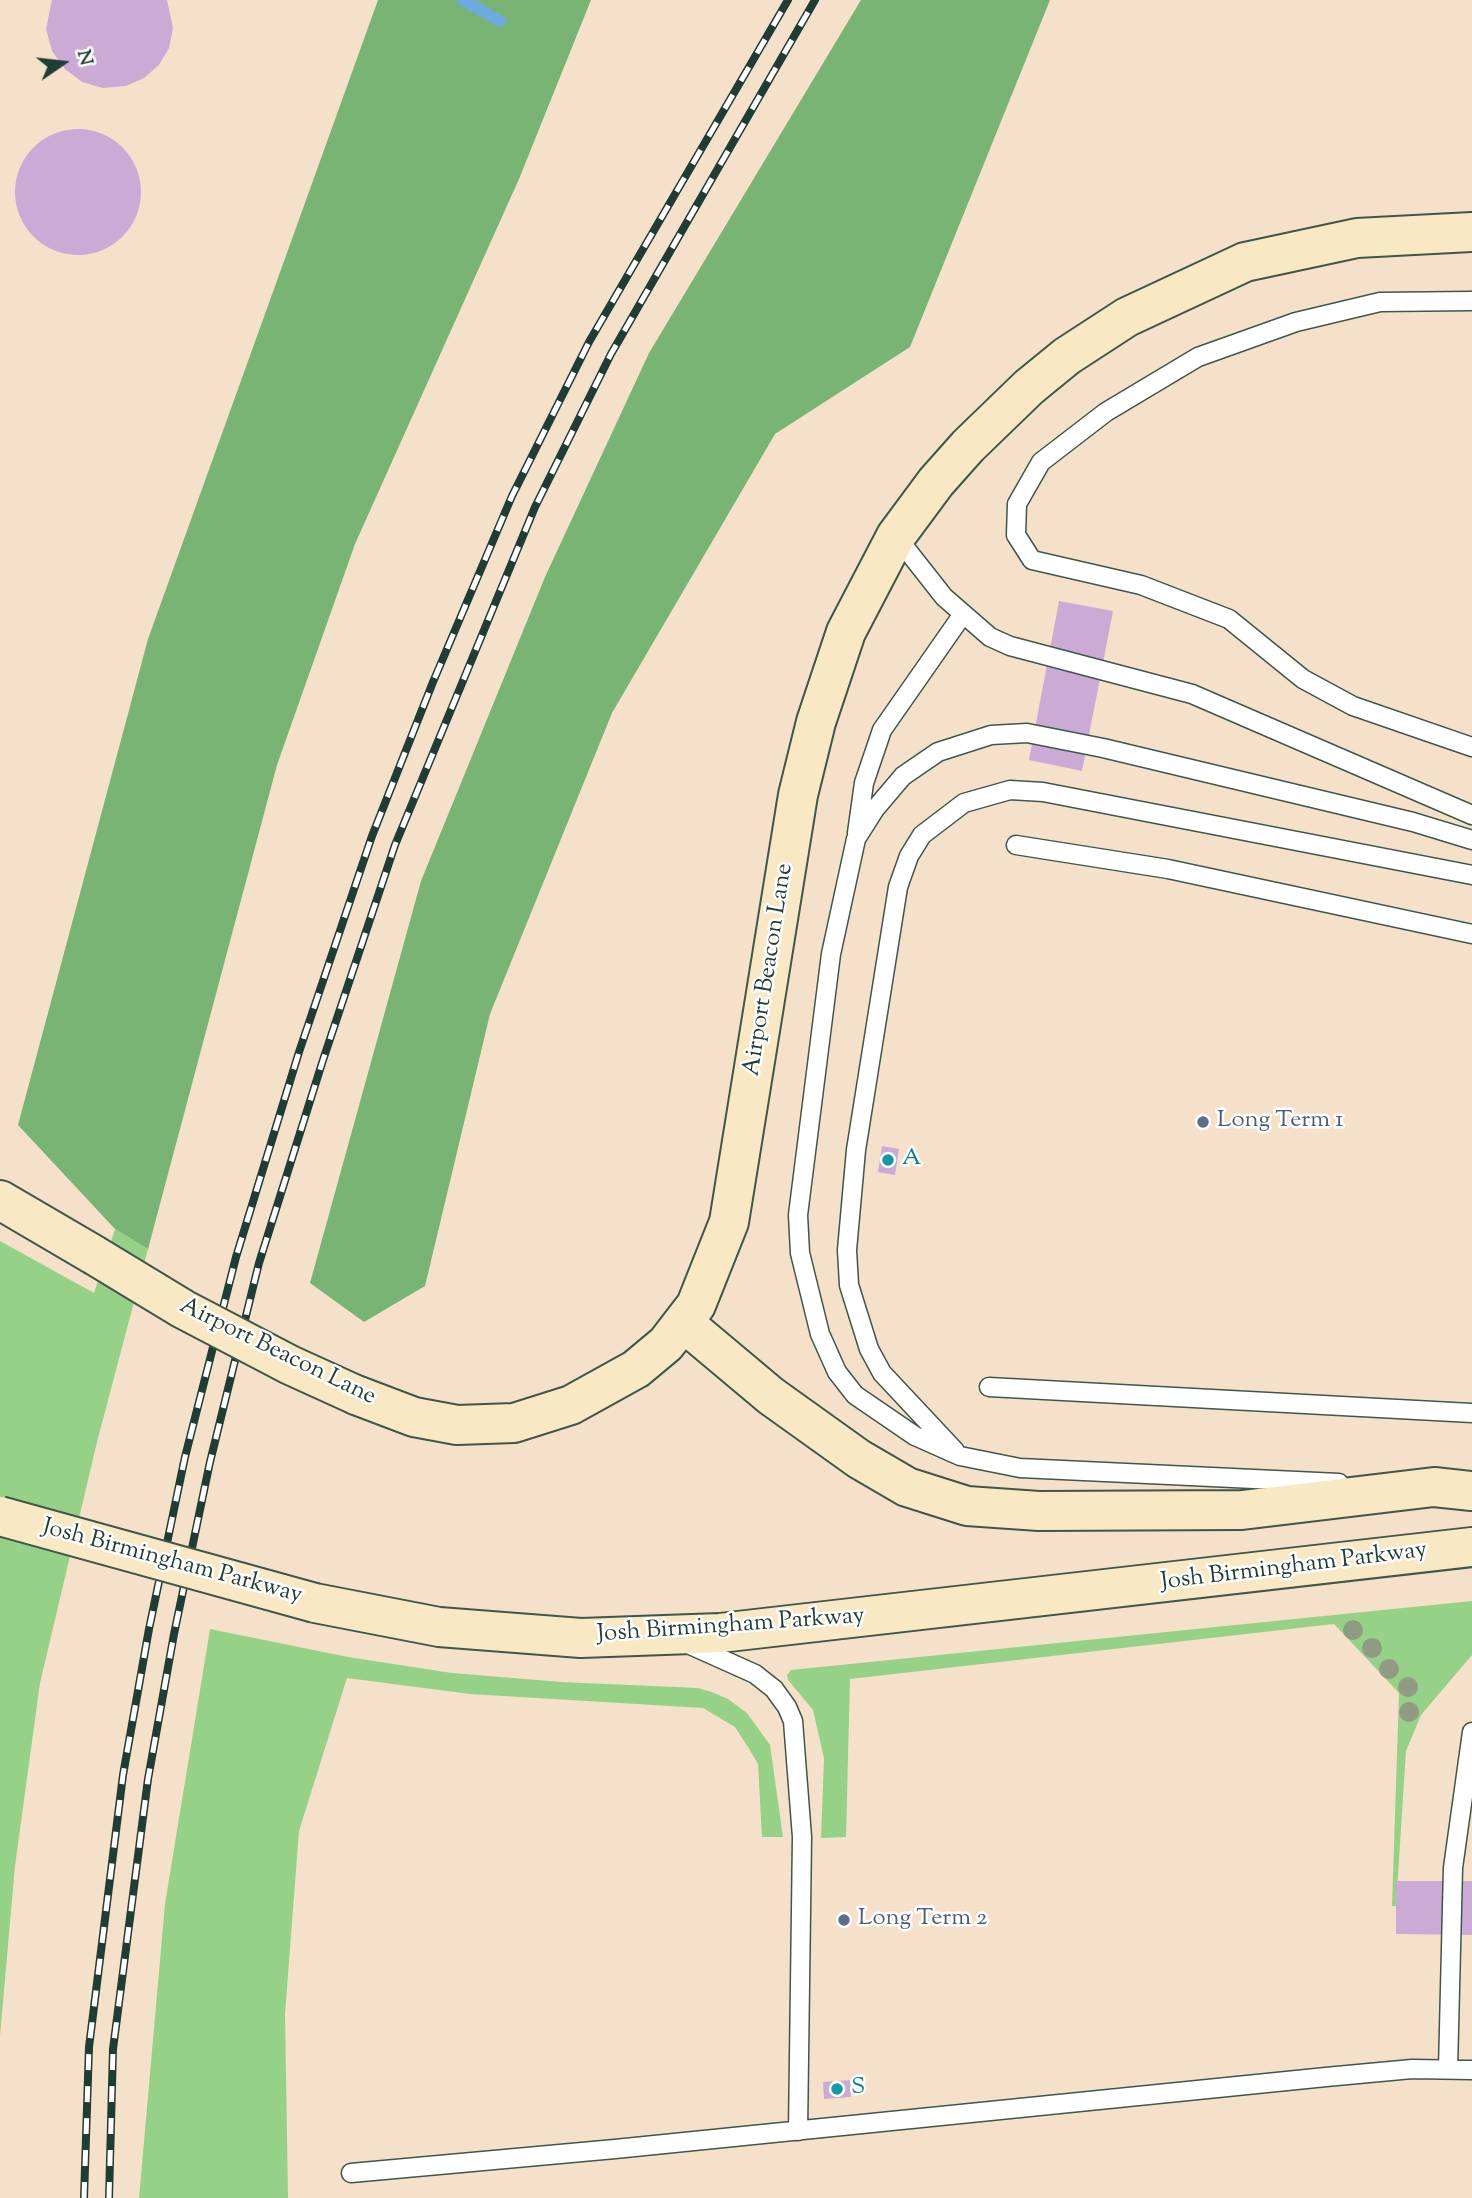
<!DOCTYPE html>
<html>
<head>
<meta charset="utf-8">
<style>
	body { margin:0 }
	#map { position:relative; width:1472px; height:2198px; overflow:hidden; background:#f5e1c9; font-family:"Sorts Mill Goudy",serif }
	canvas { display:block }
	.north { position:absolute; left:28px; top:28px; width:70px; height:70px; -webkit-text-stroke:5px #fff; paint-order:stroke; rotate:76deg; font-size:19px; font-weight:700; line-height:28px; text-align:center; color:#1f3d34 }
	.north::after { content:''; display:block; margin:auto; width:24px; height:32px; background:#1f3d34; clip-path:polygon(50% 0,100% 100%,50% 72%,0 100%) }
</style>
</head>
<body>
<div id="map">
<canvas width="1472" height="2198"></canvas>
<div class="north">N</div>
</div>
<script>
const ctx = document.querySelector('canvas').getContext('2d');
ctx.lineJoin = 'round';
function paint(path, color) { ctx.fillStyle = color; ctx.fill(path, 'evenodd'); }
const toPath = rows => new Path2D(rows.map(r => 'M' + r).join(''));
function trace(path, color, width, dash) { ctx.strokeStyle = color; ctx.lineWidth = width; ctx.lineCap = dash ? 'butt' : 'round'; ctx.setLineDash(dash || []); ctx.stroke(path); }
function label(font, color, halo, rows, align = 'center') {
  ctx.font = font + ' "Sorts Mill Goudy",serif'; ctx.lineWidth = 5; ctx.setLineDash([]); ctx.textBaseline = 'middle'; ctx.strokeStyle = halo; ctx.fillStyle = color; for (const [text, x, y, turn = 0] of rows) {
    ctx.save(); ctx.translate(x, y); ctx.rotate((+turn || 0) * Math.PI / 180); ctx.textAlign = isNaN(turn) ? turn : align; if (halo) ctx.strokeText(text, 0, 0); ctx.fillText(text, 0, 0); ctx.restore();
  }
}
const green = toPath([
	[115,1229,148,1249,97,1442,40,1683,15,1866,0,2036,0,1241,94,1293],
	[1472,1601,1472,1655,1421,1715,1406,1751,1396,1906,1392,1906,1399,1693,1334,1624,850,1679,846,1837,821,1838,824,1758,813,1710,788,1680,787,1675,791,1670],
	[210,1629,348,1657,452,1673,561,1682,698,1688,712,1692,728,1699,747,1713,770,1745,783,1837,762,1837,758,1764,748,1747,735,1727,703,1708,470,1694,347,1678,299,1831,285,2014,288,2198,139,2198,165,1904]
]);
const forest = toPath([
	[378,0,591,0,519,179,355,544,277,765,148,1249,115,1229,18,1125,148,639],
	[861,0,1050,0,910,347,775,434,612,713,490,1014,425,1286,364,1322,310,1283,421,881,545,577,649,353]
]);
const stream = toPath([
	[463,0,500,21]
]);
const building = toPath([
	[52,0,167,0,173,28,169,48,159,65,144,78,126,86,103,88,82,82,65,69,52,51,46,29],
	'15 192a63 63 0 1 1 126 0a63 63 0 1 1-126 0Z',
	[1059,601,1113,611,1082,771,1029,760],
	[882,1146,899,1149,895,1175,878,1172],
	[1396,1881,1472,1881,1472,1935,1396,1934],
	[850,2080,851,2097,824,2099,823,2082]
]);
const lane = toPath([
	[1472,301,1380,302,1296,322,1198,357,1106,412,1041,462,1017,504,1016,535,1032,560,1141,585,1229,619,1303,679,1353,706,1472,747],
	[896,536,944,597,990,637,1010,646,1192,694,1472,815],
	[857,833,864,783,882,730,963,614],
	[1016,845,1168,869,1472,934],
	[989,1387,1472,1413],
	[955,1451,882,1373,869,1349,849,1285,847,1250,856,1150,898,887,909,856,922,835,964,803,1010,790,1043,792,1472,875],
	[1339,1483,1020,1468,960,1456,915,1436,855,1395,837,1372,820,1334,800,1253,798,1215,831,954,856,839,875,809,903,776,938,752,991,735,1027,733,1103,748,1413,822,1472,840],
	[688,1644,755,1674,774,1689,787,1707,793,1721,802,1837,798,2131],
	[1448,2069,1453,1868,1472,1732],
	[351,2173,615,2149,1326,2077,1412,2069,1472,2070]
]);
const secondary = toPath([
	[0,1200,94,1255],
	[684,1323,771,1396,859,1459,907,1487,967,1506,1039,1511,1242,1510,1434,1487,1472,1491],
	[356,1395,414,1417,457,1425,514,1423,571,1405,636,1369,666,1344,696,1305,729,1222,798,795,816,722,846,632,896,536,936,482,968,446,1029,387,1067,356,1127,317,1245,262,1357,238,1472,232],
	[315,1603,439,1627,581,1638,720,1633,1472,1547]
]);
const rail = toPath([
	[84,2198,89,2047,123,1775,149,1629,185,1457,236,1257,299,1052,372,836,433,682,512,496,589,342,788,0],
	[109,2198,113,2049,148,1779,174,1634,210,1462,259,1263,323,1060,395,845,535,507,611,354,815,0]
]);
const secondaryBridge = toPath([
	[94,1255,183,1309,290,1365,356,1395],
	[0,1516,315,1603]
]);
const trees = [
	[1353,1630],
	[1372,1648],
	[1389,1669],
	[1408,1687],
	[1409,1712]
];
const markers = [
	[1203,1122,7,"#5c6f8a"],
	[888,1160,7,"#0f9aa8"],
	[844,1920,7,"#5c6f8a"],
	[837,2089,7,"#0f9aa8"]
];
const streetNames = [
	["Airport Beacon Lane",770,970,-81],
	["Airport Beacon Lane",277,1353,26],
	["Josh Birmingham Parkway",172,1563,15],
	["Josh Birmingham Parkway",1294,1568,-7],
	["Josh Birmingham Parkway",731,1627,-4]
];
const serviceNames = [
	["Long Term 1",1217,1122],
	["Long Term 2",858,1920]
];
const cultureNames = [
	["A",902,1160],
	["S",851,2089]
];
paint(green, '#95d288');
paint(forest, '#78b474');
trace(stream, '#6dabdf', 12);
paint(building, '#ccaad6');
trace(lane, '#3f564a', 21);
trace(secondary, '#3f564a', 42);
trace(lane, '#fff', 18);
trace(secondary, '#f8e8c3', 38);
trace(rail, '#1f3d34', 8);
trace(rail, '#fff', 5, [16]);
trace(secondaryBridge, '#3f564a', 42, []);
trace(secondaryBridge, '#f8e8c3', 38);
ctx.fillStyle = '#8f9b83';
for (const [x, y] of trees) { ctx.beginPath(); ctx.arc(x, y, 10, 0, 2 * Math.PI); ctx.fill(); }
for (const [x, y, r, color] of markers) { const dot = new Path2D(); dot.arc(x, y, r, 0, 2 * Math.PI); ctx.fillStyle = color; ctx.fill(dot); trace(dot, '#fff', 2.5); }
label('24px', '#1f3d34', '#fff', streetNames);
label('24px', '#4e5e75', '#fff', serviceNames, 'left');
label('24px', '#0d838f', '#fff', cultureNames, 'left');
</script>
</body>
</html>
